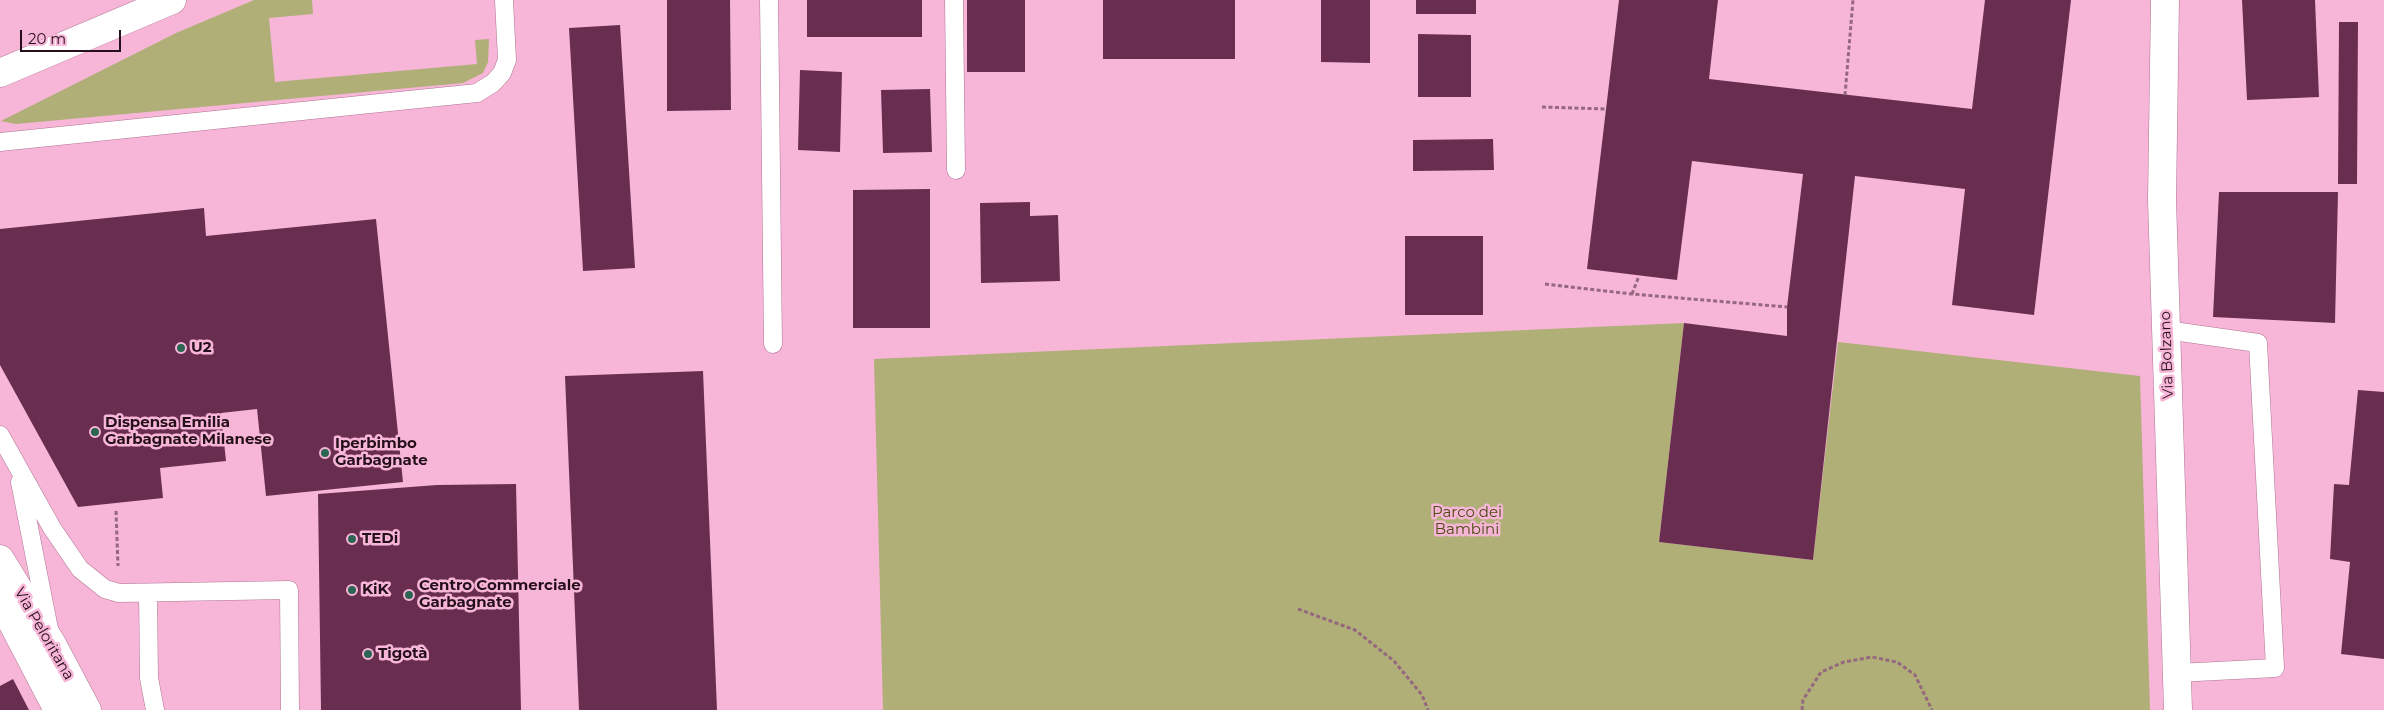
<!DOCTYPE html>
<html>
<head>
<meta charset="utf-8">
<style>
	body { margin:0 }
	#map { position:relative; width:2384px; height:710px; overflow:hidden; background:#f7b6d7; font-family:Montserrat,sans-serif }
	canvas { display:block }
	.scale { position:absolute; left:20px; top:30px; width:101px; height:22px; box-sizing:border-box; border:2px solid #250f1b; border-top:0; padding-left:6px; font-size:15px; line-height:18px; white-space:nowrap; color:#250f1b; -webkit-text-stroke:4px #f7b6d7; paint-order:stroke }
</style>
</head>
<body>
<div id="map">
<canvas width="2384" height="710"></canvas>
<div class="scale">20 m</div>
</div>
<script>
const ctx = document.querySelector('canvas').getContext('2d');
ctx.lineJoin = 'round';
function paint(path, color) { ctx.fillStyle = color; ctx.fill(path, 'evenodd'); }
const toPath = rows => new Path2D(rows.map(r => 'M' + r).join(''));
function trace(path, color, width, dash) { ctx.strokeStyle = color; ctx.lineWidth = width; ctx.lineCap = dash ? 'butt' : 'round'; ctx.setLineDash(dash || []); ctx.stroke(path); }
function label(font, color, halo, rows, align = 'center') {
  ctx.font = font + ' Montserrat,sans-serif'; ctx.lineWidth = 5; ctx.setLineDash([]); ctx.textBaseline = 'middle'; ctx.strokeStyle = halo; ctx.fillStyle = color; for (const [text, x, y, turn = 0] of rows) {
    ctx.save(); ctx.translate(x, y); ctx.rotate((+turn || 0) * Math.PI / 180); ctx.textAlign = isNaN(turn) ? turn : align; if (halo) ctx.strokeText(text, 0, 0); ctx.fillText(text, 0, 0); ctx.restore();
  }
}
const green = toPath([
	[254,0,312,0,313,14,269,18,275,82,477,64,475,40,489,39,488,62,483,73,463,83,16,124,1,121,176,33],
	[1684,323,1659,542,1813,560,1838,342,2140,376,2150,710,883,710,874,359]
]);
const building = toPath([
	[667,0,730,0,731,110,667,111],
	[807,0,922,0,922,37,807,37],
	[967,0,1025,0,1025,72,967,72],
	[1103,0,1235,0,1235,59,1103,59],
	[1321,0,1370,0,1370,63,1321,62],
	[1416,0,1476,0,1476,14,1416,14],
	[1619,0,1718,0,1709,79,1972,109,1985,0,2071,0,2034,315,1952,305,1965,189,1855,176,1813,560,1659,542,1684,323,1787,336,1787,307,1803,174,1692,161,1677,280,1587,269],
	[2242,0,2315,0,2319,97,2247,100],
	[2339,22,2358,22,2357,184,2338,184],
	[620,25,635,268,583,271,569,28],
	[1418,34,1471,35,1471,97,1418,97],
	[800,70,842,72,840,152,798,150],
	[930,89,932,152,883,153,881,90],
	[1493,139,1494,170,1413,171,1413,140],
	[930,189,930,328,853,328,853,190],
	[2219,192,2338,192,2335,323,2213,317],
	[1030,202,1030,216,1058,215,1060,281,981,283,980,203],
	[204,208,206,236,376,219,403,482,266,496,257,409,221,413,226,461,160,468,163,498,78,507,0,365,0,229],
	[1405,236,1483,236,1483,315,1405,315],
	[703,371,717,710,579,710,565,376],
	[2358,390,2384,392,2384,659,2341,654,2350,562,2330,559,2334,484,2349,485],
	[516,484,521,710,321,710,318,494,437,485],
	[13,679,29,710,0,710,0,686]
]);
const path = toPath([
	[1845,95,1853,0],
	[1542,107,1606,109],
	[1545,284,1632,294,1787,307],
	[1632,294,1639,276],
	[116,511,118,566],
	[1298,609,1355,630,1394,661,1422,695,1428,710],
	[1802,710,1803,700,1821,672,1844,662,1872,657,1897,662,1915,675,1932,710]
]);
const lane = toPath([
	[769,0,773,344],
	[954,0,956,170],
	[0,142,477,93,493,83,502,73,507,60,504,0],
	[2166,330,2258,343,2275,668,2177,673],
	[0,435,52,528,80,569,105,589,119,593,289,590,290,710],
	[20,482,49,629],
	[148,593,149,678,155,710]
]);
const street = toPath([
	[2165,0,2162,200,2178,710],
	[0,73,172,0]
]);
const primary = toPath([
	[0,559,52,644,87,710],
	[0,599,58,710]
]);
const markers = [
	[181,348,5,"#2a6651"],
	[95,432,5,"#2a6651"],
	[325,453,5,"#2a6651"],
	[352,539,5,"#2a6651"],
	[352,590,5,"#2a6651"],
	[409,595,5,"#2a6651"],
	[368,654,5,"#2a6651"]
];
const poiNames = [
	["U2",191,348],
	["Dispensa Emilia",105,423],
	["Garbagnate Milanese",105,440],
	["Iperbimbo",335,444],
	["Garbagnate",335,461],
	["TEDi",362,539],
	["Centro Commerciale",419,586],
	["Garbagnate",419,603],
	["KiK",362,590],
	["Tigotà",378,654]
];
const streetNames = [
	["Via Bolzano",2167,355,-92],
	["Via Peloritana",44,634,60]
];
const parkNames = [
	["Parco dei",1467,513],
	["Bambini",1467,530]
];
paint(green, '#afaf77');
paint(building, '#692e4f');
trace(lane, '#af7392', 19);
trace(street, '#af7392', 29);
trace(primary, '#af7392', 29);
trace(path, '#95687f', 3, [4, 2.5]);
trace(lane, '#fff', 18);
trace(street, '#fff', 28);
trace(primary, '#fff', 28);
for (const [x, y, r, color] of markers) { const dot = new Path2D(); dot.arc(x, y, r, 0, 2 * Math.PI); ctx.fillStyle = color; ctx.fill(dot); trace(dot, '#f7b6d7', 2); }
label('bold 15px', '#250f1b', '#f7b6d7', poiNames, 'left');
label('15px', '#250f1b', '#f7b6d7', streetNames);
label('15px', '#4b4a11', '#f7b6d7', parkNames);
</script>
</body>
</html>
